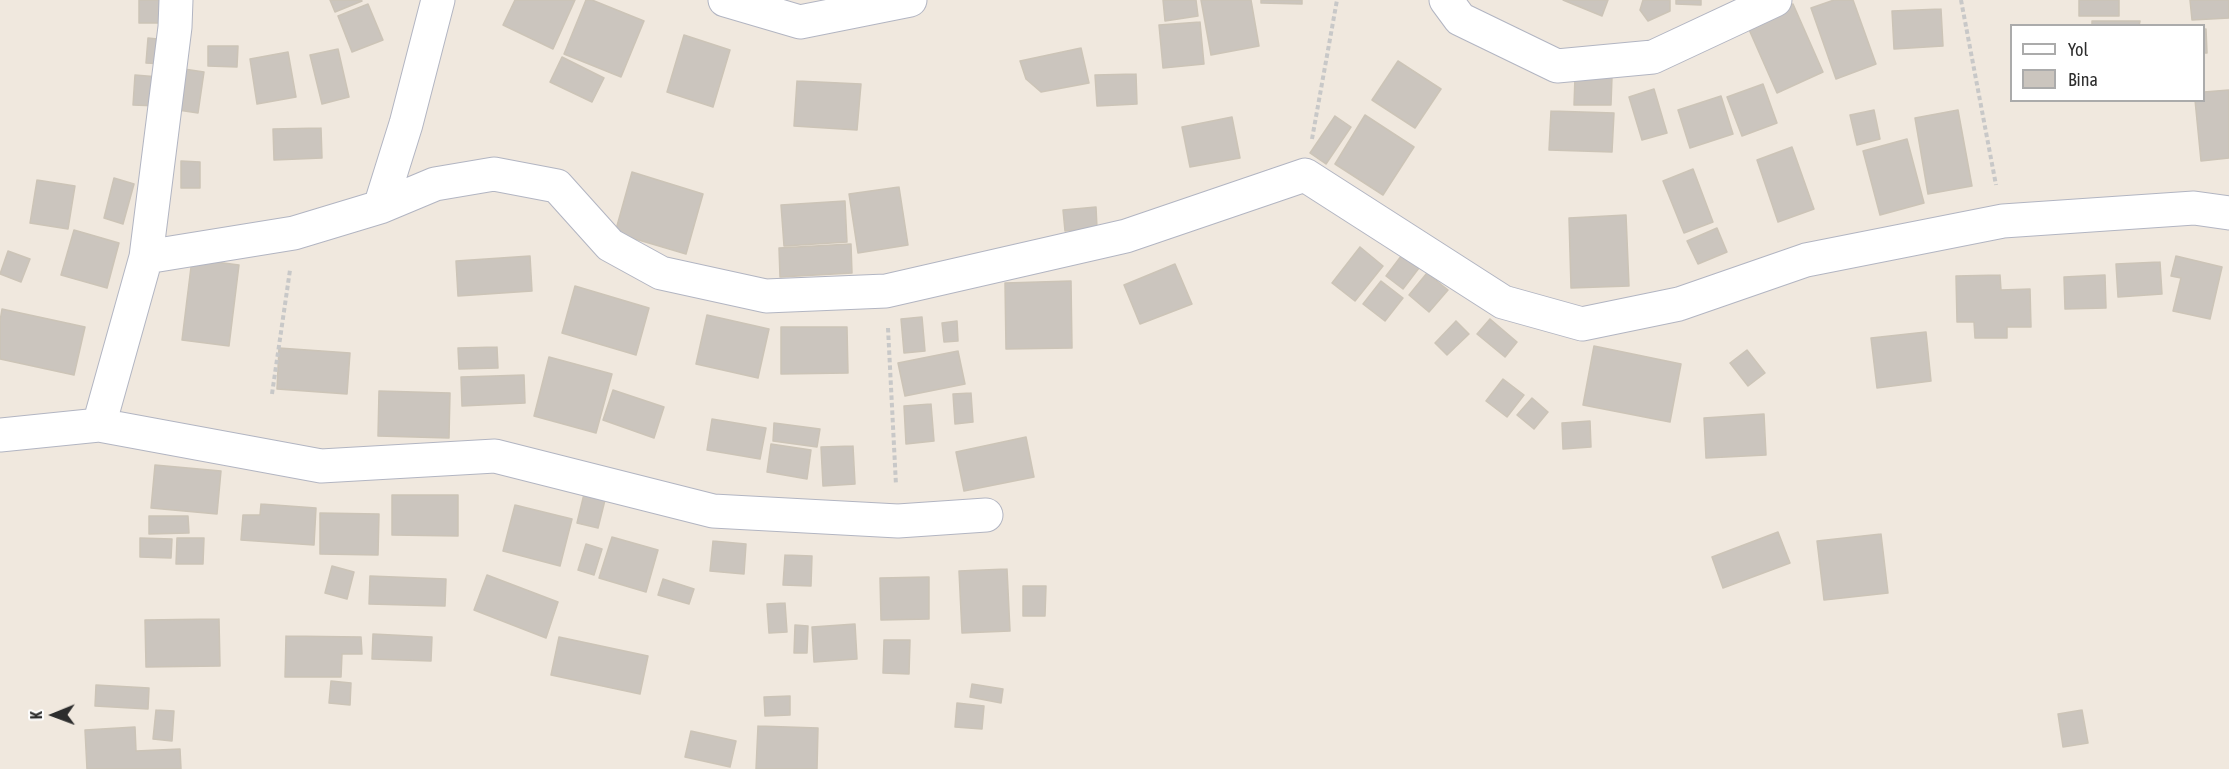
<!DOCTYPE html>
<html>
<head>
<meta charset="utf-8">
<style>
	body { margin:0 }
	#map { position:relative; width:2229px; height:769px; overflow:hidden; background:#f0e8de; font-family:"Asap Condensed",sans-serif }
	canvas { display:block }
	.legend { position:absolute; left:2010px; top:24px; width:195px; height:78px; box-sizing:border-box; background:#fff; border:2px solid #ababab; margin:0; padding:8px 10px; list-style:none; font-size:18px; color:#2d2d2d }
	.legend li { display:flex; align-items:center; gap:12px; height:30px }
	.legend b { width:30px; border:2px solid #ababab }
	.north { position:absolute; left:24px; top:685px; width:60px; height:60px; -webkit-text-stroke:4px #fff; paint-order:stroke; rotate:269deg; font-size:16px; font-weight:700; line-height:24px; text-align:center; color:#2d2d2d }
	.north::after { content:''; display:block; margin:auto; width:21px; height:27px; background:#2d2d2d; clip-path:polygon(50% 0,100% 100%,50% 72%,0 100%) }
</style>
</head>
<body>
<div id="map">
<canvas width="2229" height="769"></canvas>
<ul class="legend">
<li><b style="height:8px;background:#fff"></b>Yol</li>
<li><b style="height:16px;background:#cbc5be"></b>Bina</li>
</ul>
<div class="north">K</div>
</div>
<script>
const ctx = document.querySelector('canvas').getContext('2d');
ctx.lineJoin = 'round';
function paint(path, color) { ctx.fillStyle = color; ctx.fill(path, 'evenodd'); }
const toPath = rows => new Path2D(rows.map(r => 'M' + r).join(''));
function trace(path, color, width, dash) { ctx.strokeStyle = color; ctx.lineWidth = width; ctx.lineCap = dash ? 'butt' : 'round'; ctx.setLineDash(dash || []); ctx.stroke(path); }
const building = toPath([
	[139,0,161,0,161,23,139,23,139,0],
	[330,0,361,0,362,1,335,12,330,0],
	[515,0,575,0,553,49,503,25,515,0],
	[586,0,592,0,644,21,621,77,564,54,586,0],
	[1163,0,1196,0,1198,16,1165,21,1163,0],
	[1201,0,1251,0,1259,46,1211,55,1201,0],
	[1261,0,1302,0,1302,4,1261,3,1261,0],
	[1563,0,1608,0,1602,16,1563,0],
	[1643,0,1670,0,1670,11,1648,21,1640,10,1643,0],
	[1676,0,1701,0,1701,5,1676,4,1676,0],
	[1834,0,1853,0,1876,64,1836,79,1811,8,1834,0],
	[2079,0,2119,0,2119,16,2079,16,2079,0],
	[2190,0,2229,0,2229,18,2192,20,2190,0],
	[368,4,383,40,352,52,338,16,368,4],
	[1793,4,1823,72,1777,93,1747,25,1793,4],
	[1941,9,1943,46,1894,49,1892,11,1941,9],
	[2092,21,2140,21,2139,26,2092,26,2092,21],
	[1200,22,1204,64,1163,68,1159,25,1200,22],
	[2204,29,2206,29,2207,53,2204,53,2204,29],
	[684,35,730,50,713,107,667,92,684,35],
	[148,38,167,40,165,64,146,63,148,38],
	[208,46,238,46,237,67,208,66,208,46],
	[1081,48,1089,83,1041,92,1026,79,1020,61,1081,48],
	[338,49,349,97,322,104,310,55,338,49],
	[288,52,296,97,257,104,250,59,288,52],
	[562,57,604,78,592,102,550,82,562,57],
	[1398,61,1441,89,1415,128,1372,100,1398,61],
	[184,69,204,72,198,113,178,110,184,69],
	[1136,74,1137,104,1097,106,1095,75,1136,74],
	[135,75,159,77,158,106,133,105,135,75],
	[1575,77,1612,77,1611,105,1574,105,1575,77],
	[797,81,861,84,857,130,794,126,797,81],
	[1763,84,1777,123,1742,136,1727,97,1763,84],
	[1654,89,1667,133,1642,140,1629,97,1654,89],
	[2229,90,2229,158,2201,161,2195,100,2204,100,2204,92,2229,90],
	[1721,96,1733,134,1690,148,1678,110,1721,96],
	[1874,110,1880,139,1857,145,1850,115,1874,110],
	[1958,110,1972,186,1928,194,1915,118,1958,110],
	[1551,111,1614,113,1612,152,1549,150,1551,111],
	[1365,115,1414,147,1383,195,1335,164,1365,115],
	[1335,116,1351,127,1326,164,1310,153,1335,116],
	[1232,117,1240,158,1190,167,1182,127,1232,117],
	[321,128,322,158,274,160,273,129,321,128],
	[1907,139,1924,203,1880,215,1863,151,1907,139],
	[1792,147,1814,209,1778,222,1757,160,1792,147],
	[181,161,200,162,200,188,181,188,181,161],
	[1693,169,1713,222,1684,233,1663,181,1693,169],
	[632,172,703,194,686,254,615,233,632,172],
	[114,178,134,184,123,224,104,218,114,178],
	[37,180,75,186,68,229,30,223,37,180],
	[899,187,908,245,858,253,849,194,899,187],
	[845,201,847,242,784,246,781,205,845,201],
	[1096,207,1097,228,1065,231,1063,210,1096,207],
	[1626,215,1629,286,1571,288,1569,218,1626,215],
	[1717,228,1727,252,1698,264,1687,241,1717,228],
	[74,230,119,243,107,288,61,275,74,230],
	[851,244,852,273,780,277,779,248,851,244],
	[1360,247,1383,266,1355,301,1332,283,1360,247],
	[8,251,30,259,21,282,0,274,8,251],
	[1405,251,1422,264,1403,289,1386,276,1405,251],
	[530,256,532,291,458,296,456,261,530,256],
	[2176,256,2222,267,2210,319,2173,311,2181,278,2171,276,2176,256],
	[192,259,239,265,229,346,182,340,192,259],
	[2160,262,2162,294,2118,297,2116,264,2160,262],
	[1175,264,1192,304,1140,324,1124,285,1175,264],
	[1427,273,1448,290,1429,312,1409,295,1427,273],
	[2000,275,2001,290,2030,289,2031,327,2007,327,2007,338,1975,338,1974,322,1957,322,1956,276,2000,275],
	[2105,275,2106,308,2065,309,2064,277,2105,275],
	[1071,281,1072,348,1006,349,1005,283,1071,281],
	[1381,281,1403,298,1385,321,1363,304,1381,281],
	[575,286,649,308,636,355,562,333,575,286],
	[2,309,85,327,74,375,0,359,0,321,2,309],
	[707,315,769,329,758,378,696,364,707,315],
	[922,317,925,351,904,353,901,319,922,317],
	[1490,319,1517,342,1505,357,1477,334,1490,319],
	[957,321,958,341,944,342,942,323,957,321],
	[1456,321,1469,334,1447,355,1435,343,1456,321],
	[781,327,847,327,848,373,781,374,781,327],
	[1926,332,1931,381,1877,388,1871,338,1926,332],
	[1594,346,1681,364,1670,422,1583,405,1594,346],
	[497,347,498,368,459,369,458,348,497,347],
	[279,348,350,353,347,394,277,389,279,348],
	[1747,350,1765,373,1748,386,1730,363,1747,350],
	[958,351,965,384,905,396,898,363,958,351],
	[549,357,612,374,596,433,534,416,549,357],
	[524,375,525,403,462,406,461,377,524,375],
	[1503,379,1524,395,1507,417,1486,401,1503,379],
	[613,390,664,407,654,438,603,420,613,390],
	[379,391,450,393,449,438,378,436,379,391],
	[971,393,973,422,955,424,953,394,971,393],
	[1532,398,1548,412,1534,429,1517,415,1532,398],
	[931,404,934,441,906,444,904,406,931,404],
	[1764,414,1766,455,1706,458,1704,418,1764,414],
	[712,419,766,428,760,459,707,450,712,419],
	[1590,421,1591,447,1563,449,1562,423,1590,421],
	[774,423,820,429,817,447,773,441,774,423],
	[1026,437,1034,477,964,491,956,452,1026,437],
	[771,444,811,450,807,479,767,472,771,444],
	[853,446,855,484,823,486,821,447,853,446],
	[155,465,221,471,217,514,151,508,155,465],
	[584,494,605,500,598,528,577,523,584,494],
	[392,495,458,495,458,536,392,535,392,495],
	[261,504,316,508,314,545,241,540,243,515,260,515,261,504],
	[515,505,572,519,560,566,503,551,515,505],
	[320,513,379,514,378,555,320,554,320,513],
	[149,516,188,516,189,533,149,534,149,516],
	[1778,532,1790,563,1723,588,1712,557,1778,532],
	[1881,534,1888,593,1824,600,1817,541,1881,534],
	[612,537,658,550,646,592,599,578,612,537],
	[140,538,172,539,171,558,140,557,140,538],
	[177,538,204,538,203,564,176,564,177,538],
	[713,541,746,544,744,574,710,571,713,541],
	[586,544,602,549,594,575,578,570,586,544],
	[785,555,812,556,811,586,783,585,785,555],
	[332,566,354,572,347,599,325,593,332,566],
	[1007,569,1010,631,962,633,959,571,1007,569],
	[487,575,558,602,546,638,474,610,487,575],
	[370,576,446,579,445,606,369,604,370,576],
	[929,577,929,619,881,620,880,578,929,577],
	[663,579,694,589,689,604,658,595,663,579],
	[1023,586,1046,586,1045,616,1023,616,1023,586],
	[785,603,787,632,769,633,767,604,785,603],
	[219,619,220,666,146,667,145,620,219,619],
	[855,624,857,659,814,662,812,627,855,624],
	[795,625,808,626,807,653,794,653,795,625],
	[373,634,432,637,431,661,372,659,373,634],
	[286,636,361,637,362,654,342,654,341,677,285,677,286,636],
	[559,637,648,656,640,694,551,675,559,637],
	[884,640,910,640,909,674,883,673,884,640],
	[331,681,351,683,350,705,329,703,331,681],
	[972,684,1003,689,1001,703,970,697,972,684],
	[96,685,149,688,148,709,95,706,96,685],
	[790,696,790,715,765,716,764,697,790,696],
	[957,703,984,706,982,729,955,727,957,703],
	[156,710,174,711,172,741,153,739,156,710],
	[2082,710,2088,743,2063,747,2058,714,2082,710],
	[758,726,818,728,817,769,756,769,758,726],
	[135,727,136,751,180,749,181,769,87,769,85,730,135,727],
	[691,731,736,741,730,767,685,757,691,731]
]);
const path = toPath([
	[1961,0,1996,185],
	[1312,139,1337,0],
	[888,328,896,485],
	[272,394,290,270]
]);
const minor = toPath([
	[725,0,800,22,910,0],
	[1446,0,1460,19,1557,66,1653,57,1775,0],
	[380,207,406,124,438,0],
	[146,257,294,233,380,207,435,184,494,174,557,186,610,245,661,273,766,296,886,291,1126,236,1305,175,1503,302,1582,324,1679,304,1806,260,2003,221,2194,208,2229,213],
	[99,425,146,257,175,27,176,0],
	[0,435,99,425,321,466,495,456,713,511,898,521,986,515]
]);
paint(building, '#cbc5be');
trace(building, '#ccc4b7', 1.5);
trace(minor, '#b2b5c2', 35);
trace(path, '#c8c8c8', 4, [4.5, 3]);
trace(minor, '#fff', 33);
</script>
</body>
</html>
